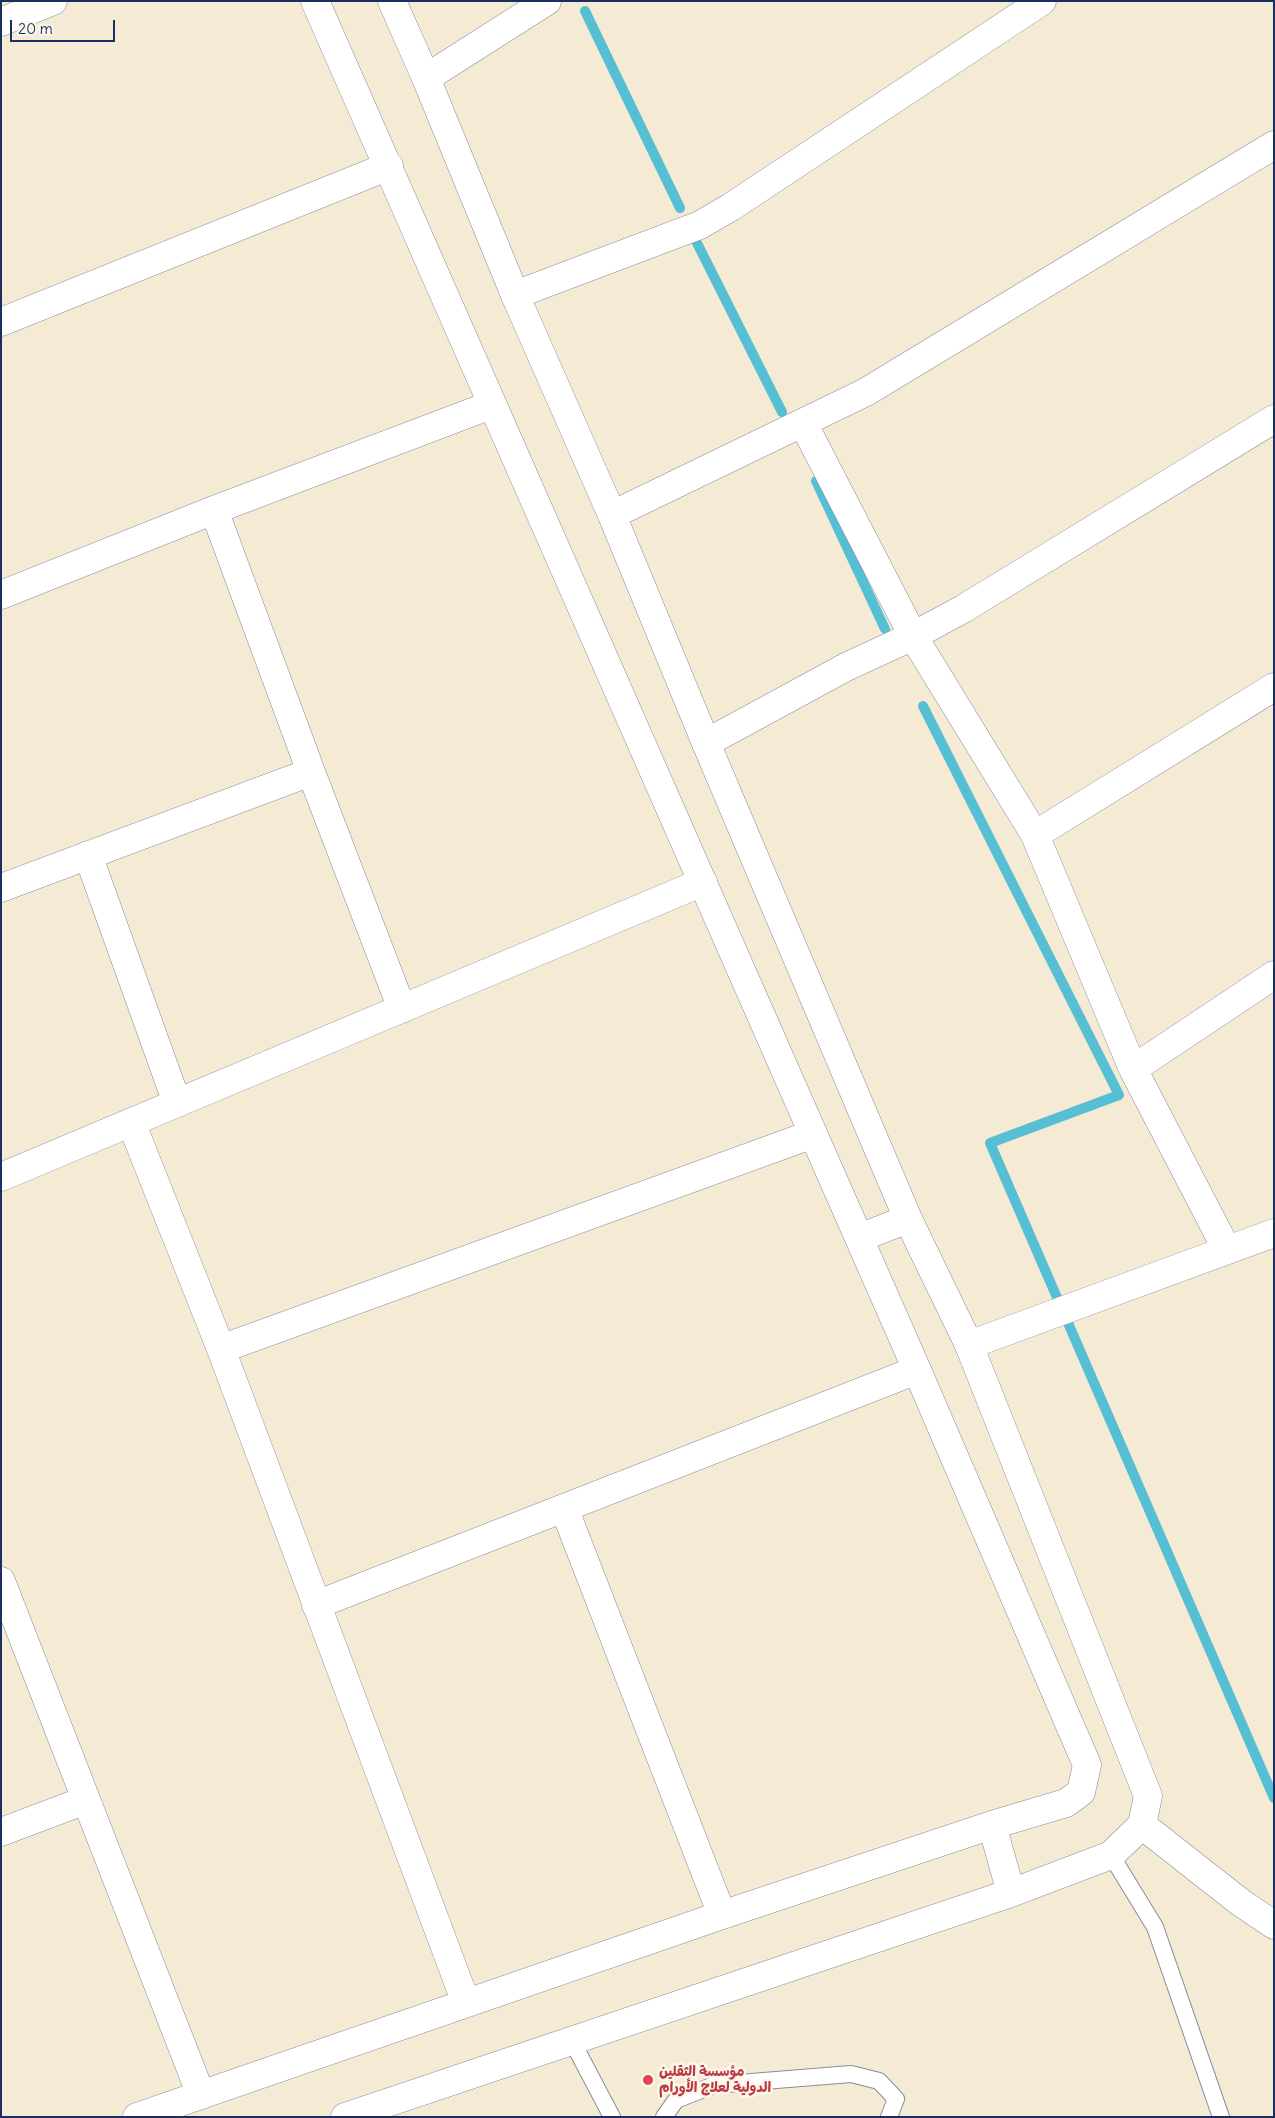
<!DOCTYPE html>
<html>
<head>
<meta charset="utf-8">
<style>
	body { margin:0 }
	#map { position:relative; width:1275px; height:2118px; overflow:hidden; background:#f5ebd4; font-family:Delius,sans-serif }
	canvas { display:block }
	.frame { position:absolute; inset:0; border:2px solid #1b2f5e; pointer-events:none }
	.scale { position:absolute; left:10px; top:20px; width:105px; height:22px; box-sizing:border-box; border:2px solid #1b2f5e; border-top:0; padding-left:6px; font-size:15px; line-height:18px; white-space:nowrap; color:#1b2f5e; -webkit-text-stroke:4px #fbf7ec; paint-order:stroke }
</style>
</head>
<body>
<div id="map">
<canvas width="1275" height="2118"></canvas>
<div class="frame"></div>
<div class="scale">20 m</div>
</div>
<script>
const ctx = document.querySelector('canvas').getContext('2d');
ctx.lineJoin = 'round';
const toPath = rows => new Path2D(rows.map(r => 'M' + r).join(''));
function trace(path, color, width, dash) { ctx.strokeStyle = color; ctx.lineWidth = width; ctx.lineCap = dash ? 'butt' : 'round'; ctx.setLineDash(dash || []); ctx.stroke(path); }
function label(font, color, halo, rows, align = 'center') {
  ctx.font = font + ' Delius,"Playpen Sans Arabic",sans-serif'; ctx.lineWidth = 5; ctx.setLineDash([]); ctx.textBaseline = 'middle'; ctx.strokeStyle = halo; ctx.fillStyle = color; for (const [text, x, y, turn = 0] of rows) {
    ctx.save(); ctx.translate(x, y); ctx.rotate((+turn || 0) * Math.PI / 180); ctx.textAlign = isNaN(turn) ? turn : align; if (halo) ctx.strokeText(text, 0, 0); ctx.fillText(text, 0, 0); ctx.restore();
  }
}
const stream = toPath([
	[585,11,680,208],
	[697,243,782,412],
	[816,481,885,629],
	[923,706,1119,1095,990,1143,1274,1798]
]);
const service = toPath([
	[1111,1855,1155,1927,1221,2117],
	[572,2041,612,2117],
	[664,2117,676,2100,714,2085,851,2074,879,2081,896,2099,889,2117]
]);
const minor = toPath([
	[1,22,53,1],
	[426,78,547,1],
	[515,295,700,225,731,207,1042,1],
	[1,322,389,166],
	[803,423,913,636,1035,835,1133,1069,1227,1250],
	[214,510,311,772,402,1009],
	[612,515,866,392,1274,145],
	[1,595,214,510,491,405],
	[706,743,846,667,913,636,963,609,1274,419],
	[1035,835,1274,687],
	[88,855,177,1103],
	[1,888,311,772],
	[1133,1069,1274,975],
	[131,1122,221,1349,466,2003],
	[1,1177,703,882],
	[969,1345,1274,1233],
	[221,1349,813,1134],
	[564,1508,722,1915],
	[1,1581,201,2095],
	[316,1605,917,1370],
	[1142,1825,1240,1902,1274,1925],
	[1,1832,86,1800]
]);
const tertiary = toPath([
	[859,1238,908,1219],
	[992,1825,1011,1893],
	[137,2117,722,1915,992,1825,1066,1803,1081,1792,1087,1765,917,1370,315,1],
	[345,2117,1011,1893,1111,1855,1142,1825,1148,1796,969,1345,908,1219,706,743,612,515,515,295,426,78,392,1]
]);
const markers = [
	[648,2080,6,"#e0444e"]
];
const healthNames = [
	["مؤسسة الثقلين",659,2072],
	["الدولية لعلاج الأورام",659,2088]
];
trace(stream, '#57bfd4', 10);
trace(service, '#888d99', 18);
trace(minor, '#888d99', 29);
trace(tertiary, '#888d99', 29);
trace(service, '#fff', 16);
trace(minor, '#fff', 28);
trace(tertiary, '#fff', 28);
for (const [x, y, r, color] of markers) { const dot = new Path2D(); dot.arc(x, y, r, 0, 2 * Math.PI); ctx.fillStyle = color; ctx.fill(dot); trace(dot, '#fbf7ec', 2); }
label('bold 14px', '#be3a42', '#fbf7ec', healthNames, 'left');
</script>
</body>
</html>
